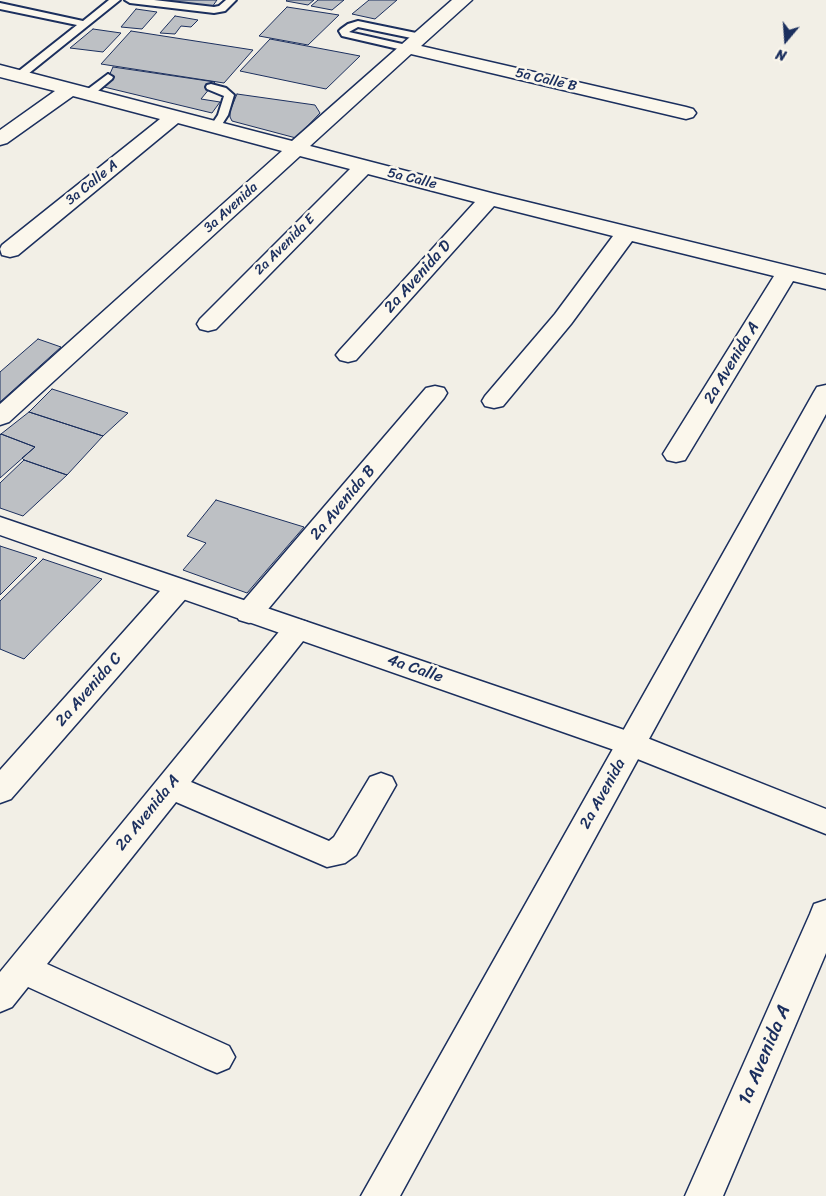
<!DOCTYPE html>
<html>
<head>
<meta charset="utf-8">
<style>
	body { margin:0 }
	#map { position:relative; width:826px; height:1196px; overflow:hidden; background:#f2efe6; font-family:Sriracha,sans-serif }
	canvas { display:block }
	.north { position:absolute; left:761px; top:15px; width:50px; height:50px; -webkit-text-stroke:4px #fbf7ec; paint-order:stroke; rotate:198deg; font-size:14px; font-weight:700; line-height:20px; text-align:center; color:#1b2f5e }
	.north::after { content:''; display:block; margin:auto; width:18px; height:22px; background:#1b2f5e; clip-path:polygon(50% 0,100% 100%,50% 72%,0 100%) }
</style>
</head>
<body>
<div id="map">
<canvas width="826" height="1196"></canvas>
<div class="north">N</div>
</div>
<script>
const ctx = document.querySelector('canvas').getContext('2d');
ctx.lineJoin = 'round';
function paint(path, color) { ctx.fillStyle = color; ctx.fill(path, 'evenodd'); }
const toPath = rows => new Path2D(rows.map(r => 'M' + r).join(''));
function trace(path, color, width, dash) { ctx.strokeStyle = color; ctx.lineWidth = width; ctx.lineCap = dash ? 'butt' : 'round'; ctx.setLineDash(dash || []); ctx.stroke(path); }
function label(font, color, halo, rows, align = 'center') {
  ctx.font = font + ' Sriracha,sans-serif'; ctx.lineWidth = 5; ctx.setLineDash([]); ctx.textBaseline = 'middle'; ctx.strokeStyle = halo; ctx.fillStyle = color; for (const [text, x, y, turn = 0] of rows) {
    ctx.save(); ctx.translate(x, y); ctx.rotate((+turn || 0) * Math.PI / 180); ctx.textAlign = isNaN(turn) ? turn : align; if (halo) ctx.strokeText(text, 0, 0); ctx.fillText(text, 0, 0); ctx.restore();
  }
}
const building = toPath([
	[172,0,217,0,212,7,171,1,172,0],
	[287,0,314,0,308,5,286,1,287,0],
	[318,0,344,0,332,10,311,6,318,0],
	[369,0,397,0,375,19,352,14,369,0],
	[287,7,339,15,308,45,259,36,287,7],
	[136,9,157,12,142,29,121,27,136,9],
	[175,16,198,20,191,27,181,26,175,34,160,33,175,16],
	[93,29,121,33,103,52,70,48,93,29],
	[131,31,253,50,224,83,101,64,131,31],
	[270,39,360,56,326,89,240,71,270,39],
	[113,67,215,82,201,99,220,102,212,113,104,87,113,67],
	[237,94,315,105,320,113,296,138,232,121,230,117,230,111,237,94],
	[38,339,61,347,0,402,0,372,38,339],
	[52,389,128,413,103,436,29,412,52,389],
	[29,412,103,436,67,475,24,460,22,458,35,447,1,434,29,412],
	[1,434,35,447,0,478,0,435,1,434],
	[24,460,67,475,23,516,0,508,0,483,24,460],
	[216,500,304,527,247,593,183,570,206,543,187,536,216,500],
	[0,546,37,558,0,595,0,546],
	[43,559,102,579,24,659,0,649,0,601,43,559]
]);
const lane = toPath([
	[109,0,120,0,23,78,15,78,14,76,15,74,77,25,0,9,0,3,83,21,109,0],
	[125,0,154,0,214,7,219,6,226,0,236,0,225,11,214,13,130,3,125,0],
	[358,21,421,34,426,37,421,40,358,27,349,32,411,46,412,48,407,51,342,36,339,31,341,29,348,24,358,21],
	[108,74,113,77,112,79,92,96,84,96,83,94,84,92,108,74],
	[211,84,226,88,234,95,228,115,219,129,215,130,210,127,218,115,224,96,207,89,206,87,207,85,211,84]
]);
const street = toPath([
	[452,0,472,0,421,46,686,107,693,109,696,113,693,117,686,119,411,54,310,146,495,194,826,275,826,289,793,281,685,460,676,462,667,460,663,454,774,276,632,241,571,324,503,406,494,408,485,406,482,401,485,396,555,314,613,236,494,206,356,360,348,362,340,360,336,355,340,350,475,202,368,174,216,329,208,331,200,329,197,324,200,319,350,169,300,156,9,422,0,425,0,404,282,151,178,123,18,255,10,257,2,255,0,249,2,245,160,119,73,96,7,143,0,145,0,130,55,91,0,77,0,65,292,141,452,0],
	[826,385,826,414,400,1196,361,1196,814,392,817,387,826,385],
	[435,386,444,388,447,393,444,398,259,620,249,623,239,620,235,613,239,606,426,388,435,386],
	[178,580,188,582,192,589,188,596,11,799,0,803,0,770,168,582,178,580],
	[297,619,307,622,311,629,307,636,191,782,329,841,334,837,370,777,381,773,392,777,396,785,356,855,345,863,327,867,176,802,47,964,229,1046,235,1057,229,1068,217,1073,205,1068,28,987,12,1007,0,1012,0,972,287,622,297,619],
	[826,900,826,953,723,1196,685,1196,810,914,814,904,826,900]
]);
const secondary = toPath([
	[0,517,642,736,826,809,826,834,620,752,0,535,0,517]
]);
const farStreetnames = [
	["5a Calle B",546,80,13],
	["5a Calle",412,179,14],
	["3a Calle A",92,183,-39],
	["3a Avenida",231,208,-42],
	["2a Avenida E",285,245,-45]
];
const streetNames = [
	["2a Avenida D",418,277,-48],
	["2a Avenida A",732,363,-59],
	["2a Avenida B",343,503,-50],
	["4a Calle",415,669,19],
	["2a Avenida C",89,690,-49],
	["2a Avenida",603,794,-61],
	["2a Avenida A",148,813,-51]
];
const nearStreetnames = [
	["1a Avenida A",765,1055,-67]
];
paint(building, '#bdc0c4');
trace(building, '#1b2f5e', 1);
trace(lane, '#1b2f5e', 4);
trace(street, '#1b2f5e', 3);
trace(secondary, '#1b2f5e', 3);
paint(lane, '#fbf7ec');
paint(street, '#fbf7ec');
paint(secondary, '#fbf7ec');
label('14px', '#1b2f5e', '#fbf7ec', farStreetnames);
label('16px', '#1b2f5e', '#fbf7ec', streetNames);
label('19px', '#1b2f5e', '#fbf7ec', nearStreetnames);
</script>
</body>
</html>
